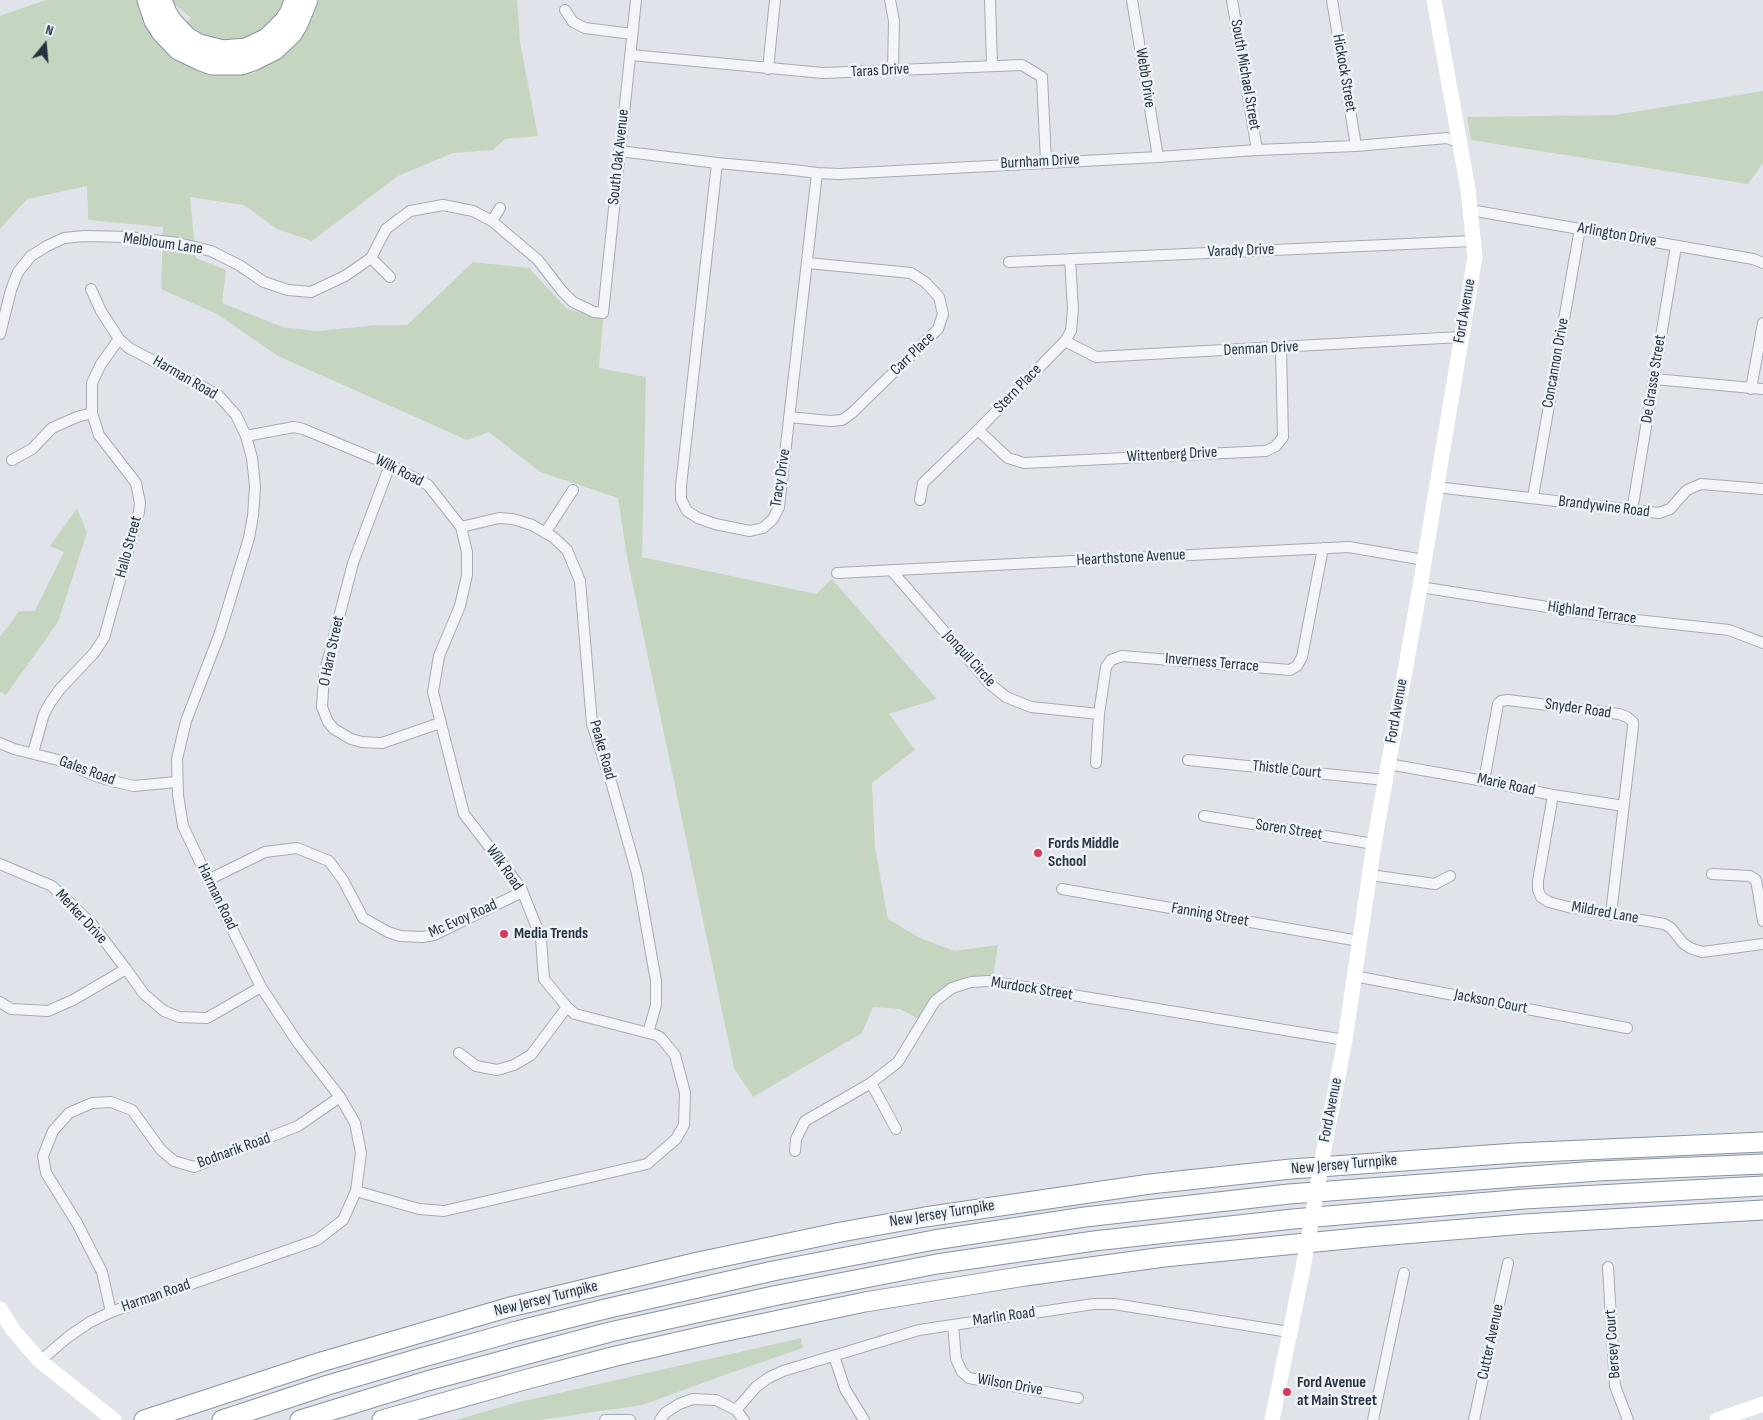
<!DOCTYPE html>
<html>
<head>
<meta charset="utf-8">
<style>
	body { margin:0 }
	#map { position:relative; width:1763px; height:1420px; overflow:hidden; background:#e0e4ea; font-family:"Sofia Sans Condensed",sans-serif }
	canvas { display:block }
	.north { position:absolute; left:20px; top:20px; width:50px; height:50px; -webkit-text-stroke:4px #eff3f7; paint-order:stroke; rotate:17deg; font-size:14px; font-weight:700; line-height:20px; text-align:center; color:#273243 }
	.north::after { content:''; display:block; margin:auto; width:18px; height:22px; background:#273243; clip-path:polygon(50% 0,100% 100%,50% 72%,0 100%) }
</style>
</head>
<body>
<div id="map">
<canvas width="1763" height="1420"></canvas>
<div class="north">N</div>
</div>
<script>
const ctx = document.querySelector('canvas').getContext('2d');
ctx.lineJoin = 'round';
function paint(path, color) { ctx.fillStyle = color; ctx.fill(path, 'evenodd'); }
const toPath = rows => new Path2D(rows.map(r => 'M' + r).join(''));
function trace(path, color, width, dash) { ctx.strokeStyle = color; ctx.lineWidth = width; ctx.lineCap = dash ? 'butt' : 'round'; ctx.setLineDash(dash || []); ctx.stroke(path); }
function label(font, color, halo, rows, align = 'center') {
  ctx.font = font + ' "Sofia Sans Condensed",sans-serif'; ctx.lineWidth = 5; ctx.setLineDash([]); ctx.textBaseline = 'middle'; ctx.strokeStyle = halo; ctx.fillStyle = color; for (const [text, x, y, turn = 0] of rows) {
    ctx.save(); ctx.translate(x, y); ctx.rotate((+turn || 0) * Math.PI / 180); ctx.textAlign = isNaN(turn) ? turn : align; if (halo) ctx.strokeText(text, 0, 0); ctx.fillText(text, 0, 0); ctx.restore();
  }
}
const green = toPath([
	[46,0,138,0,145,24,165,51,205,72,254,73,294,45,319,0,517,0,520,42,538,136,505,139,493,150,453,153,398,176,312,241,277,229,244,205,190,197,196,258,226,270,222,303,283,327,317,331,378,325,407,325,473,262,529,268,567,309,603,319,599,368,646,377,642,557,816,594,832,579,937,699,889,714,915,750,872,783,875,848,888,919,918,937,954,951,998,945,992,982,946,993,924,1022,900,1009,873,1007,862,1033,753,1097,734,1068,627,557,618,498,540,472,489,432,467,440,278,356,217,314,161,289,163,227,88,220,87,186,27,199,0,229,0,16],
	[171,0,288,0,284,12,259,36,226,44,206,40,184,24,191,18,172,2],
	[1763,91,1763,163,1748,184,1471,140,1467,117,1615,115],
	[77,508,87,533,58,622,6,695,0,692,0,637,19,611,35,611,64,552,50,546],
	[801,1338,803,1348,733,1372,642,1405,540,1420,456,1420,515,1403]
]);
const street = toPath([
	[890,0,894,21,893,70],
	[990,0,992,65],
	[1132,0,1158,157],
	[1232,0,1257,150],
	[1332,0,1356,146],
	[565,10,573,22,585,28,632,34],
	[631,55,823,73,1022,65,1042,77,1046,162],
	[768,69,775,0],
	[619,151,717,163,794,170,817,173,840,174,1158,157,1257,150,1356,146,1447,138,1460,143],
	[717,163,681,486,681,499,687,511,698,518,715,524,750,531,763,528,773,519,779,507,817,173],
	[1470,210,1753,259,1763,263],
	[492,221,500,208],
	[371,258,390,277],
	[1009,262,1473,241],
	[0,334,11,290,18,272,31,256,47,246,64,238,85,236,129,237,178,243,211,251,239,265,264,282,288,290,311,292,345,276,371,258,386,229,410,211,443,205,473,211,492,221,538,260,562,291,573,302,594,312,603,313,636,0],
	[1065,341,1096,357,1461,337],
	[1654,379,1763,389],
	[1751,389,1763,323],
	[789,417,830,421,842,420,852,413,938,329,943,314,939,297,925,282,911,273,808,263],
	[978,430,1008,458,1024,463,1266,451,1276,446,1283,437,1281,348],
	[246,436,294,427,303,429,390,465,428,485,461,527,467,552,467,575,460,606,439,656,433,692,464,814,521,888,541,938,544,979,567,1007,575,1014,656,1035,661,1038,675,1055,685,1093,684,1125,676,1139,647,1164,444,1211,419,1209,356,1191],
	[12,460,32,449,52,428,77,417,92,413],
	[390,465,353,563,324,675,322,707,328,722,334,729,351,739,362,742,382,743,440,723],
	[1436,487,1659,513,1670,509,1687,490,1701,484,1763,489],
	[1533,497,1580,228],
	[920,500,923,483,978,430,1065,341,1071,331,1073,309,1070,259],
	[1632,511,1676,246],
	[461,527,499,518,513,519,532,525,553,537,567,550,580,581,592,724,612,785,637,874,656,981,656,1005,648,1033],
	[545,533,573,490],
	[891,570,990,684,1006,697,1031,707,1099,714],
	[837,573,1349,547,1424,560],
	[1420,587,1618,618,1729,630,1763,643],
	[0,743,14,749,58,760,93,775,112,781,134,786,176,782],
	[33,753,44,714,50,703,60,689,94,653,104,638,139,512,140,503,136,483,99,435,92,413,92,383,101,364,119,339],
	[1188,760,1385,780],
	[1096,763,1099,714,1106,667,1111,660,1122,656,1290,670,1297,666,1302,657,1323,548],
	[1388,764,1484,781,1553,795,1624,806],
	[1484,781,1498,704,1501,701,1508,700,1619,714,1627,717,1633,722,1633,727,1611,914],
	[1553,795,1538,881,1538,890,1541,897,1549,902,1568,907,1664,924,1671,928,1683,943,1690,948,1702,952,1763,944],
	[1204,816,1374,844],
	[0,864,52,886,91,923,126,969,73,1000,48,1011,11,1009,0,1002],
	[1712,874,1750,876,1756,880,1763,921],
	[1370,875,1435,884,1450,876],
	[208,880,265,852,297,848,329,861,343,880,363,918,388,932,400,936,423,937,434,935,522,892],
	[1062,889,1359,941],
	[126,969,144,994,164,1011,179,1017,207,1018,261,987],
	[1354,976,1627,1028],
	[459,1053,476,1066,497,1070,514,1065,531,1055,567,1007],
	[871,1083,896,1129],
	[795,1151,796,1139,805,1121,871,1083,898,1062,935,1001,952,988,971,982,988,981,1345,1040],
	[1608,1267,1615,1386,1628,1420],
	[111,1312,102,1272,77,1223,46,1173,43,1156,53,1131,69,1113,92,1103,111,1102,132,1110,161,1150,174,1161,194,1167,298,1126,340,1097],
	[953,1325,956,1359,962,1372,969,1378,1078,1398],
	[834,1356,845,1389,864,1420],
	[40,1361,68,1337,90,1322,111,1312,317,1240,343,1220,356,1191,361,1153,355,1123,340,1097,298,1043,261,987,225,915,183,826,178,795,177,759,186,721,220,633,249,538,253,516,255,486,252,458,246,436,236,415,218,395,129,348,119,339,101,311,91,289],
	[736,1410,756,1387,768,1378,783,1371,919,1330,1094,1304,1114,1304,1289,1332],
	[605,1420,630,1420],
	[660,1420,665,1413,679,1404,693,1399,716,1400,736,1410,744,1420],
	[1373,1420,1404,1273],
	[1474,1420,1508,1263]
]);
const secondary = toPath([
	[1326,1138,1345,1040,1374,844,1420,587,1475,257,1468,189,1434,0],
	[0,1309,13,1330,40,1361,114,1420],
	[1272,1420,1303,1268],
	[1717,1420,1763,1404]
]);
const highway = toPath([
	[147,0,154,21,161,32,178,50,201,61,212,65,241,65,253,61,275,50,292,34,298,24,308,0],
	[162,0,167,13,173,22,187,37,199,44,223,50,246,48,267,38,284,21,290,12,294,0],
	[144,1420,321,1362,510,1307,698,1262,841,1232,925,1217,1150,1184,1291,1169,1516,1153,1763,1142],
	[222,1420,328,1385,420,1358,517,1331,605,1309,773,1271,934,1240,1085,1217,1289,1194,1598,1171,1763,1164],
	[300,1420,427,1381,610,1332,778,1295,937,1264,1094,1241,1293,1219,1524,1199,1763,1186],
	[382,1420,524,1380,616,1356,708,1335,865,1302,1025,1276,1164,1257,1367,1237,1524,1224,1763,1210]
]);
const secondaryBridge = toPath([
	[1303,1268,1326,1138]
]);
const markers = [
	[1038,853,5,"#d93a59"],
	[504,934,5,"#d93a59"],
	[1287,1392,5,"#d93a59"]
];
const streetNames = [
	["Taras Drive",880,71,-3],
	["Hickock Street",1344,73,80],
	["South Michael Street",1245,75,80],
	["Webb Drive",1145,78,81],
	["South Oak Avenue",619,157,-84],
	["Burnham Drive",1040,162,-3],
	["Arlington Drive",1617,235,10],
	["Melbloum Lane",163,244,8],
	["Varady Drive",1241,251,-2],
	["Ford Avenue",1465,311,-80],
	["Denman Drive",1261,349,-3],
	["Carr Place",913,354,-44],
	["Concannon Drive",1556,363,-80],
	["Harman Road",185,378,30],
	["De Grasse Street",1654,379,-81],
	["Stern Place",1018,389,-46],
	["Wittenberg Drive",1172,455,-3],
	["Wilk Road",399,471,27],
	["Tracy Drive",781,478,-81],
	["Brandywine Road",1604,507,7],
	["Hallo Street",129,547,-75],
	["Hearthstone Avenue",1131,558,-3],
	["Highland Terrace",1592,613,8],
	["O Hara Street",332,651,-78],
	["Jonquil Circle",969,659,48],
	["Inverness Terrace",1212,663,5],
	["Snyder Road",1578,709,8],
	["Ford Avenue",1397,711,-80],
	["Peake Road",602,750,74],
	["Thistle Court",1287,770,6],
	["Gales Road",87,771,20],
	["Marie Road",1506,785,12],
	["Soren Street",1289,830,9],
	["Wilk Road",504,868,55],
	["Harman Road",217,897,64],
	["Mildred Lane",1605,913,10],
	["Fanning Street",1210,915,10],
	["Merker Drive",81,917,47],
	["Mc Evoy Road",463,919,-24],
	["Murdock Street",1032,989,9],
	["Jackson Court",1491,1002,11],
	["Ford Avenue",1331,1110,-79],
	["Bodnarik Road",234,1151,-20],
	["New Jersey Turnpike",1344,1165,-5],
	["New Jersey Turnpike",942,1214,-9],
	["Harman Road",156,1296,-19],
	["New Jersey Turnpike",546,1299,-14],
	["Marlin Road",1004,1317,-8],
	["Cutter Avenue",1491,1342,-78],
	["Bersey Court",1613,1344,-94],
	["Wilson Drive",1010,1385,10]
];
const poiNames = [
	["Fords Middle",1048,844],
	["School",1048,862],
	["Media Trends",514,934],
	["Ford Avenue",1297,1383],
	["at Main Street",1297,1401]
];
paint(green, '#c6d5c0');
trace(street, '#a5abb5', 12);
trace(highway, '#8692a2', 21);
trace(street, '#f3f5f8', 10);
trace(secondary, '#fff', 15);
trace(highway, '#fff', 19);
trace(secondaryBridge, '#fff', 15);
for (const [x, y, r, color] of markers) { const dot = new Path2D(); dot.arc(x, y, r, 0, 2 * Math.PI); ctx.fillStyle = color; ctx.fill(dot); trace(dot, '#eff3f7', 2); }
label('16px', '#273243', '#eff3f7', streetNames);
label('bold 16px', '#273243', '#eff3f7', poiNames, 'left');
</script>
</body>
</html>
